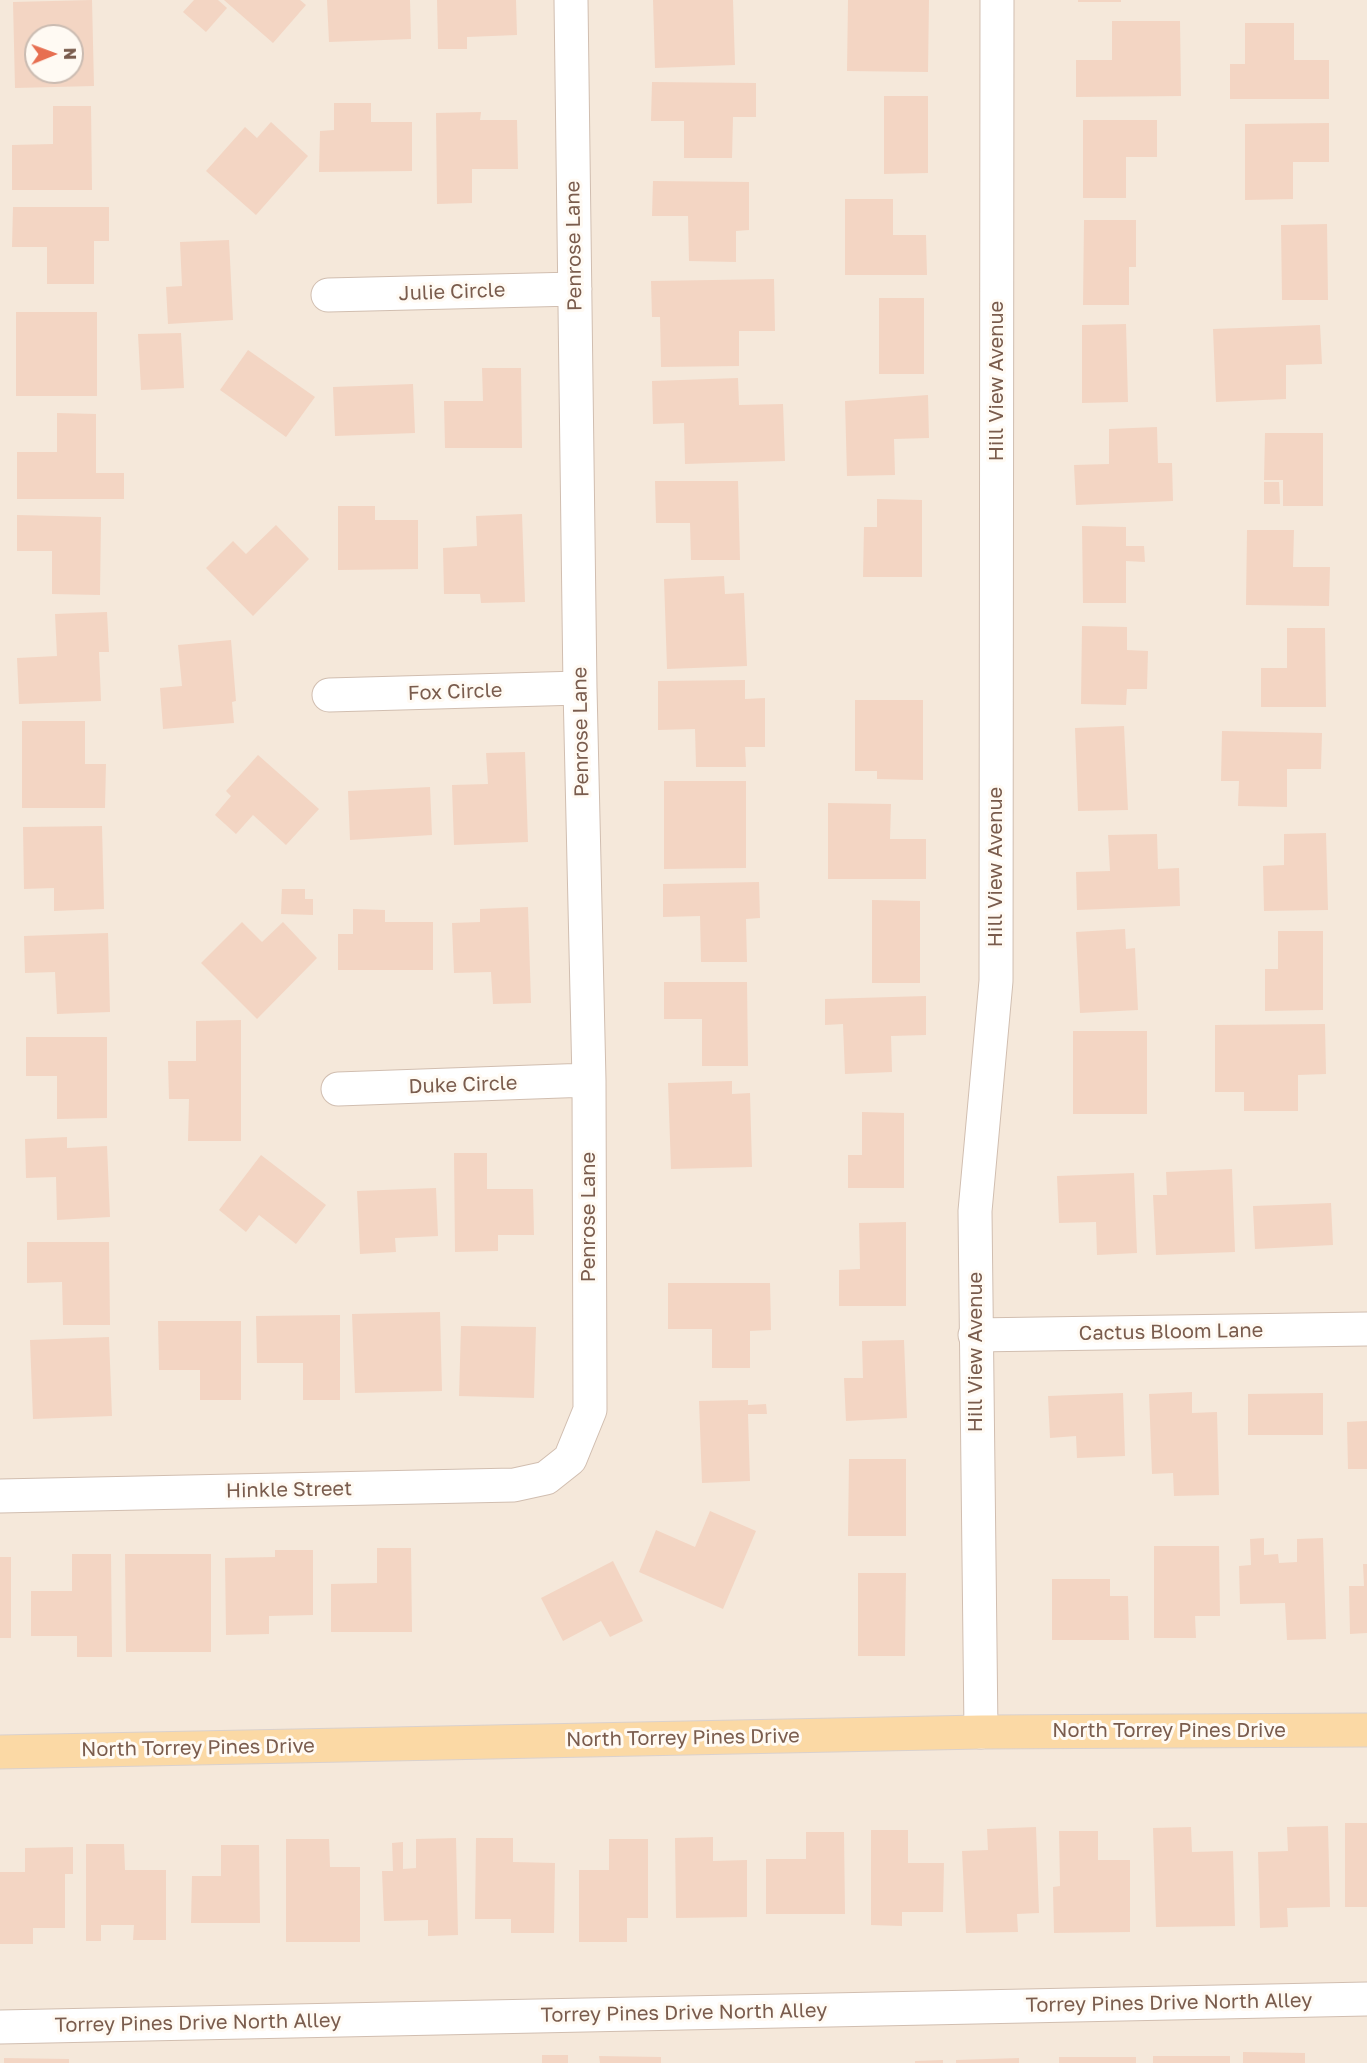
<!DOCTYPE html>
<html>
<head>
<meta charset="utf-8">
<style>
	body { margin:0 }
	#map { position:relative; width:1367px; height:2063px; overflow:hidden; background:#fdf6ec; font-family:"Golos Text",sans-serif }
	canvas { display:block }
	.north { position:absolute; left:24px; top:24px; width:60px; height:60px; box-sizing:border-box; background:#fffaf3; border:2px solid #cabbb1; border-radius:50%; rotate:89deg; font-size:16px; font-weight:700; line-height:24px; text-align:center; color:#7a5c4d }
	.north::after { content:''; display:block; margin:auto; width:21px; height:27px; background:#e76f51; clip-path:polygon(50% 0,100% 100%,50% 72%,0 100%) }
</style>
</head>
<body>
<div id="map">
<canvas width="1367" height="2063"></canvas>
<div class="north">N</div>
</div>
<script>
const ctx = document.querySelector('canvas').getContext('2d');
ctx.lineJoin = 'round';
function paint(path, color) { ctx.fillStyle = color; ctx.fill(path, 'evenodd'); }
const toPath = rows => new Path2D(rows.map(r => 'M' + r).join(''));
function trace(path, color, width, dash) { ctx.strokeStyle = color; ctx.lineWidth = width; ctx.lineCap = dash ? 'butt' : 'round'; ctx.setLineDash(dash || []); ctx.stroke(path); }
function label(font, color, halo, rows, align = 'center') {
  ctx.font = font + ' "Golos Text",sans-serif'; ctx.lineWidth = 6; ctx.setLineDash([]); ctx.textBaseline = 'middle'; ctx.strokeStyle = halo; ctx.fillStyle = color; for (const [text, x, y, turn = 0] of rows) {
    ctx.save(); ctx.translate(x, y); ctx.rotate((+turn || 0) * Math.PI / 180); ctx.textAlign = isNaN(turn) ? turn : align; if (halo) ctx.strokeText(text, 0, 0); ctx.fillText(text, 0, 0); ctx.restore();
  }
}
const residential = toPath([
	[0,0,1367,0,1367,2063,0,2063],
	[36,36,72,36,72,72,36,72]
]);
const building = toPath([
	[92,0,94,86,15,88,13,2],
	[36,36,72,36,72,72,36,72],
	[194,0,218,0,227,8,206,32,183,12],
	[224,0,300,0,306,5,273,43],
	[327,0,410,0,411,39,329,42],
	[437,0,516,0,517,35,467,37,467,49,438,49],
	[653,0,733,0,735,65,655,68],
	[848,0,929,0,928,72,847,71],
	[1078,0,1121,0,1121,2,1078,2],
	[1112,21,1180,21,1181,96,1076,97,1076,60,1112,60],
	[1245,23,1294,23,1294,60,1329,60,1329,99,1230,99,1230,64,1245,64],
	[652,82,756,83,756,117,733,117,732,158,684,158,684,121,651,121],
	[884,96,928,96,928,173,884,174],
	[334,103,371,103,371,122,412,122,412,171,319,172,320,131,334,130],
	[53,106,91,106,92,190,12,190,12,145,53,144],
	[481,112,480,120,517,120,518,169,472,169,472,203,437,204,436,113],
	[1083,120,1157,120,1157,157,1126,157,1126,198,1083,198],
	[271,122,308,156,256,215,206,171,245,127,257,138],
	[1329,123,1329,162,1293,162,1293,199,1245,200,1245,124],
	[653,181,749,182,749,230,736,231,736,262,689,261,688,216,652,216],
	[845,199,893,199,893,235,926,235,927,275,845,275],
	[13,207,109,207,109,241,94,241,94,284,47,284,47,247,12,247],
	[1084,220,1136,220,1136,267,1129,267,1129,305,1083,305],
	[1327,224,1328,300,1282,300,1281,225],
	[229,240,233,320,168,324,166,287,182,286,180,242],
	[774,279,775,331,739,331,739,366,661,367,660,317,652,317,651,281],
	[879,298,924,298,924,374,879,374],
	[16,312,97,312,97,396,16,396],
	[1126,324,1128,402,1082,403,1082,325],
	[1320,325,1322,364,1286,365,1286,399,1216,402,1213,329],
	[181,333,184,388,141,390,138,334],
	[248,350,315,397,286,437,220,390],
	[482,368,521,368,522,448,445,448,444,401,483,401],
	[738,378,739,405,783,404,785,461,685,464,684,423,653,424,652,381],
	[413,384,415,433,335,436,333,387],
	[928,395,929,438,894,439,895,475,847,476,845,401],
	[57,413,96,414,96,473,124,473,124,499,17,499,17,452,57,452],
	[1157,427,1158,463,1172,463,1173,501,1076,505,1074,465,1109,464,1109,429],
	[1265,433,1323,433,1323,506,1283,506,1283,480,1264,480],
	[655,481,738,481,740,560,691,560,690,523,656,523],
	[1264,482,1279,482,1280,504,1264,504],
	[877,499,922,500,922,577,863,577,864,527,877,527],
	[338,506,375,506,375,520,418,520,418,569,338,570],
	[522,514,525,602,481,603,480,594,444,594,443,548,477,546,476,516],
	[17,515,101,517,100,595,52,594,52,551,17,551],
	[276,525,309,559,253,616,206,568,233,541,246,554],
	[1082,526,1126,527,1126,546,1144,546,1145,562,1126,561,1126,603,1083,603],
	[1247,530,1294,530,1293,567,1330,567,1329,606,1246,605],
	[724,576,725,594,744,593,747,666,667,669,664,579],
	[107,612,109,652,99,652,101,701,19,704,17,658,57,656,55,614],
	[1082,626,1127,627,1127,650,1148,651,1147,689,1127,689,1126,705,1081,704],
	[1287,628,1325,628,1326,707,1261,707,1261,668,1287,668],
	[231,640,236,701,232,702,234,723,163,729,160,688,182,686,178,645],
	[745,680,745,699,765,698,765,747,745,747,746,767,696,767,695,729,658,730,658,681],
	[855,700,923,700,923,780,877,779,877,771,855,771],
	[22,721,85,721,85,764,106,764,105,808,22,808],
	[1124,726,1128,810,1078,811,1075,728],
	[1222,731,1322,733,1321,769,1287,769,1287,807,1238,806,1239,781,1221,781],
	[525,752,528,842,454,845,452,785,488,784,486,753],
	[258,755,319,809,286,845,253,815,236,834,215,815,231,796,226,791],
	[664,781,746,781,746,868,664,869],
	[430,787,432,835,350,840,348,791],
	[828,803,891,804,890,839,926,839,926,879,828,879],
	[102,826,104,909,54,911,54,888,24,889,23,827],
	[1326,833,1328,910,1264,911,1263,866,1284,865,1284,834],
	[1157,834,1158,869,1179,868,1180,906,1077,910,1076,872,1110,871,1108,835],
	[759,882,760,918,746,919,747,962,701,962,700,916,663,917,663,884],
	[282,889,305,889,305,899,313,899,313,915,281,914],
	[872,900,920,901,920,983,872,983],
	[528,907,531,1003,493,1004,491,972,454,973,452,923,480,922,480,909],
	[353,909,385,910,385,922,433,922,433,970,338,970,338,934,353,934],
	[242,922,262,942,283,922,317,958,257,1019,201,963],
	[1125,929,1126,949,1135,948,1138,1010,1080,1013,1076,932],
	[1278,931,1323,931,1323,1010,1265,1011,1265,969,1278,969],
	[108,933,110,1012,57,1014,55,972,25,973,24,936],
	[664,982,747,982,748,1066,702,1066,702,1019,664,1019],
	[926,996,926,1035,891,1036,892,1072,845,1074,843,1024,825,1025,825,999],
	[241,1020,241,1141,188,1141,189,1099,169,1099,168,1061,196,1061,196,1021],
	[1325,1024,1326,1074,1298,1075,1298,1111,1244,1111,1244,1092,1215,1092,1215,1025],
	[1073,1031,1147,1031,1147,1114,1073,1114],
	[26,1037,107,1037,107,1118,57,1119,57,1076,26,1076],
	[732,1081,732,1094,750,1093,752,1167,671,1169,668,1083],
	[862,1112,904,1113,904,1188,848,1188,848,1155,862,1155],
	[67,1137,67,1148,107,1146,110,1217,57,1220,56,1177,26,1178,25,1139],
	[454,1153,487,1153,487,1189,533,1189,534,1235,498,1235,498,1251,455,1252],
	[261,1155,326,1205,296,1244,259,1215,246,1232,219,1210],
	[1232,1169,1235,1252,1156,1255,1153,1195,1167,1195,1166,1172],
	[1134,1173,1137,1253,1097,1255,1096,1222,1059,1223,1057,1176],
	[436,1188,438,1236,395,1238,396,1252,360,1254,357,1191],
	[1331,1203,1333,1245,1255,1249,1253,1206],
	[906,1222,906,1306,839,1306,839,1270,860,1269,859,1223],
	[27,1242,109,1242,110,1325,63,1325,62,1282,27,1283],
	[668,1283,770,1283,771,1330,750,1331,750,1368,712,1368,712,1329,668,1329],
	[440,1312,442,1391,355,1393,352,1314],
	[340,1315,340,1400,303,1400,303,1363,257,1363,256,1316],
	[158,1321,241,1321,241,1400,200,1400,200,1370,159,1370],
	[461,1326,536,1327,534,1398,459,1396],
	[109,1337,112,1416,33,1419,30,1340],
	[904,1340,907,1418,846,1421,844,1378,863,1378,862,1341],
	[1192,1392,1192,1413,1217,1412,1219,1495,1174,1496,1173,1473,1152,1474,1149,1394],
	[1123,1393,1125,1456,1077,1458,1076,1436,1050,1438,1048,1396],
	[1323,1393,1323,1435,1248,1435,1248,1394],
	[748,1400,748,1405,766,1404,767,1414,748,1414,750,1481,702,1483,699,1401],
	[1367,1421,1367,1469,1348,1469,1347,1422],
	[849,1459,906,1459,906,1536,848,1536],
	[710,1511,756,1531,723,1609,639,1572,656,1530,695,1547],
	[1264,1538,1264,1555,1278,1554,1279,1563,1297,1562,1297,1539,1323,1538,1326,1639,1287,1640,1285,1603,1240,1604,1239,1566,1251,1565,1250,1539],
	[1154,1546,1219,1546,1220,1616,1195,1616,1196,1638,1154,1638],
	[377,1548,411,1548,412,1632,331,1632,331,1584,377,1583],
	[275,1550,313,1550,313,1615,269,1616,269,1634,226,1635,225,1558,275,1557],
	[72,1554,111,1554,112,1657,77,1657,77,1636,31,1636,31,1591,72,1591],
	[125,1554,211,1554,211,1652,126,1652],
	[0,1557,11,1557,11,1638,0,1638],
	[613,1561,643,1621,610,1637,601,1621,563,1641,541,1598],
	[1363,1564,1367,1564,1367,1633,1350,1634,1349,1586,1364,1586],
	[858,1573,906,1573,905,1656,858,1656],
	[1052,1579,1110,1579,1110,1596,1128,1596,1129,1640,1052,1640],
	[1345,1823,1367,1823,1367,1907,1345,1907],
	[1328,1826,1330,1907,1287,1908,1288,1927,1260,1928,1258,1852,1288,1851,1287,1827],
	[1036,1827,1039,1913,1017,1914,1018,1932,966,1933,962,1851,988,1850,987,1829],
	[1191,1827,1192,1852,1233,1851,1235,1926,1156,1927,1153,1828],
	[871,1830,908,1830,908,1863,944,1863,943,1912,902,1912,902,1926,871,1925],
	[1059,1831,1098,1831,1098,1860,1130,1860,1130,1932,1054,1933,1053,1887,1060,1886],
	[806,1832,844,1832,845,1914,766,1914,766,1859,806,1859],
	[713,1837,713,1861,747,1860,747,1917,676,1918,675,1838],
	[456,1838,458,1935,428,1936,428,1920,384,1921,382,1871,393,1871,392,1843,403,1842,403,1869,416,1868,416,1839],
	[476,1838,513,1838,513,1862,555,1863,554,1933,511,1933,511,1919,475,1919],
	[286,1839,329,1839,330,1867,360,1867,360,1942,286,1942],
	[609,1839,648,1839,648,1918,627,1918,627,1942,579,1942,579,1870,609,1870],
	[86,1844,124,1844,125,1870,166,1870,166,1940,133,1940,134,1925,101,1925,101,1941,86,1941],
	[221,1845,259,1845,260,1923,191,1923,192,1876,221,1876],
	[73,1847,73,1874,65,1874,65,1928,33,1928,33,1944,0,1944,0,1872,25,1872,25,1848],
	[1243,2052,1305,2053,1305,2063,1243,2063],
	[542,2055,568,2055,568,2063,542,2063],
	[599,2056,661,2057,661,2063,600,2063],
	[1153,2056,1230,2056,1230,2063,1153,2063],
	[1059,2057,1136,2057,1136,2063,1059,2063],
	[4,2058,69,2059,69,2063,4,2063],
	[1019,2058,1019,2063,956,2063,956,2060],
	[943,2060,943,2063,915,2063,915,2061]
]);
const minor = toPath([
	[328,295,575,289],
	[329,695,580,688],
	[338,1089,589,1080],
	[975,1335,1367,1329],
	[0,1496,514,1485,546,1478,570,1459,590,1410,589,1080,580,688,571,0],
	[981,1732,975,1211,996,981,997,0],
	[0,2027,1367,1999]
]);
const major = toPath([
	[0,1752,981,1732,1367,1730]
]);
const streetNames = [
	["Penrose Lane",574,246,-91],
	["Julie Circle",452,292,-2],
	["Hill View Avenue",997,381,-90],
	["Fox Circle",455,692,-2],
	["Penrose Lane",581,732,-91],
	["Hill View Avenue",996,867,-90],
	["Duke Circle",463,1085,-2],
	["Penrose Lane",589,1217,-90],
	["Cactus Bloom Lane",1171,1332,-1],
	["Hill View Avenue",976,1352,-90],
	["Hinkle Street",289,1490,-1],
	["North Torrey Pines Drive",1169,1731],
	["North Torrey Pines Drive",683,1738,-1],
	["North Torrey Pines Drive",198,1748,-1],
	["Torrey Pines Drive North Alley",1169,2003,-1],
	["Torrey Pines Drive North Alley",684,2013,-1],
	["Torrey Pines Drive North Alley",198,2023,-1]
];
paint(residential, '#f5e8da');
paint(building, '#f3d5c3');
trace(minor, '#d1beb0', 35);
trace(major, '#dad1cd', 35);
trace(minor, '#fff', 33);
trace(major, '#fbd9a5', 33);
label('20px', '#7a5c4d', '#fffaf3', streetNames);
</script>
</body>
</html>
